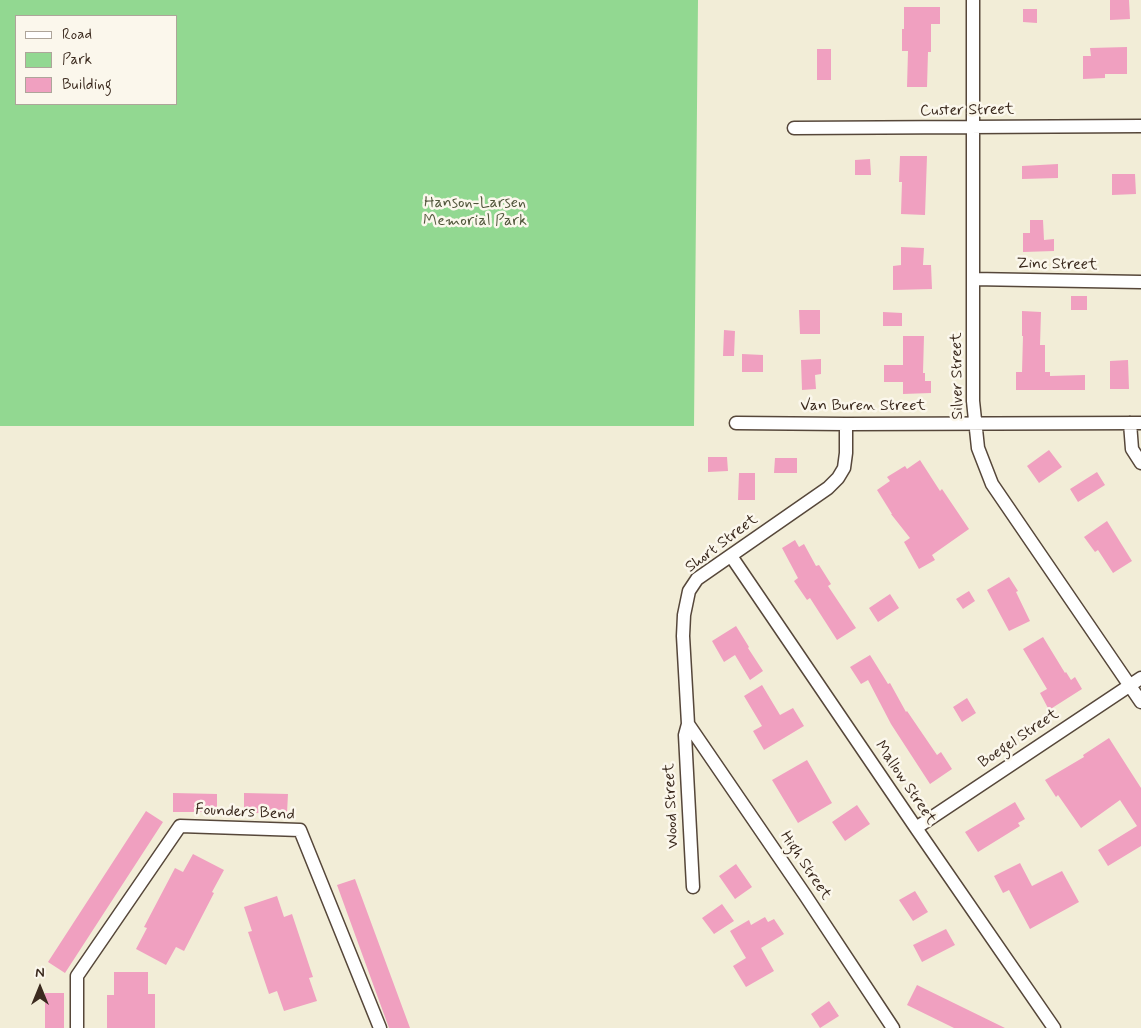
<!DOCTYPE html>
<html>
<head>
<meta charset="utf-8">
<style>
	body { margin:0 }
	#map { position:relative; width:1141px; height:1028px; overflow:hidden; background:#f2edd7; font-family:Mynerve,sans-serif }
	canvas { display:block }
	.legend { position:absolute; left:15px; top:15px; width:162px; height:90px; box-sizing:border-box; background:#fbf7ec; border:1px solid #aea59a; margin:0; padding:6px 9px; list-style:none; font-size:15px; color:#3b2a1e }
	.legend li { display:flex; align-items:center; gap:10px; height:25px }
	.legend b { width:25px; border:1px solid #aea59a }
	.north { position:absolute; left:15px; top:963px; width:50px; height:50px; -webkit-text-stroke:4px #fbf7ec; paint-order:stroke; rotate:0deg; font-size:14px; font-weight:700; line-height:20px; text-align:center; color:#3b2a1e }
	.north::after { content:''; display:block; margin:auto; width:18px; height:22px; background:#3b2a1e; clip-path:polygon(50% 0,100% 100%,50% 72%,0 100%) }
</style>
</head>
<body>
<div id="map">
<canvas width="1141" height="1028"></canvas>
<ul class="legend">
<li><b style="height:6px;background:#fff"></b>Road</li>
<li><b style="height:14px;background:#92d891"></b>Park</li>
<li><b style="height:14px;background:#f0a0c0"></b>Building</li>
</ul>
<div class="north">N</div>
</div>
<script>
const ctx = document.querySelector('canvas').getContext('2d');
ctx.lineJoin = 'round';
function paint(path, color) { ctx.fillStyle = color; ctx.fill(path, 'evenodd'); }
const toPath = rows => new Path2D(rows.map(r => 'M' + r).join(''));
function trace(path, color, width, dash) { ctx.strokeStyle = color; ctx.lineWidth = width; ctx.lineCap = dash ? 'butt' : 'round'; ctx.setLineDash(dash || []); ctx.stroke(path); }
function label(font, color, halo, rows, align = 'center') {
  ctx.font = font + ' Mynerve,sans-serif'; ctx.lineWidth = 5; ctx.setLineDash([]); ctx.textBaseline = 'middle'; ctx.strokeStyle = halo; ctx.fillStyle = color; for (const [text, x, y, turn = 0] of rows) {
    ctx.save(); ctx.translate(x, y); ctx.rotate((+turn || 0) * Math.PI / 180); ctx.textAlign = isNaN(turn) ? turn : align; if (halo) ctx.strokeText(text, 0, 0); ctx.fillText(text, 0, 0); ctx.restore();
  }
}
const green = toPath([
	[0,0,698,0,694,426,0,426],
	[16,16,176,16,176,104,16,104]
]);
const building = toPath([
	[1110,0,1129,0,1130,19,1110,20],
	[904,7,940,7,940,24,931,24,931,52,928,52,927,87,907,87,908,51,902,51,902,29,904,29],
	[1023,9,1037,9,1037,23,1023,22],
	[1127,47,1127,74,1105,74,1105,78,1083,79,1083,56,1091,56,1090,48],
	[817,49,831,49,831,80,817,80],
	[900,156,927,156,925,215,901,214,902,182,899,182],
	[870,159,871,175,855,175,855,160],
	[1058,164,1058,178,1022,179,1022,166],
	[1112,174,1135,174,1136,194,1112,195],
	[1030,220,1043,220,1044,240,1054,239,1054,251,1023,252,1023,233,1030,233],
	[901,247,924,248,923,265,931,265,932,289,893,290,893,266,901,265],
	[1071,296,1087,296,1087,310,1071,310],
	[799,310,820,310,820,334,800,334],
	[1022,311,1041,312,1040,345,1045,345,1045,372,1050,372,1050,376,1085,375,1085,390,1016,390,1016,372,1022,372,1023,336,1022,336],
	[883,312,902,313,902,326,883,326],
	[724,330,735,331,734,356,723,356],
	[903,336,924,336,923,373,925,373,925,381,931,381,931,393,903,394,903,382,884,382,884,365,903,365],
	[742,354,763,355,763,372,742,372],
	[821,359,821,374,815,375,816,389,802,390,801,360],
	[1128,360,1129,389,1110,389,1110,361],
	[1049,450,1062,467,1039,483,1027,466],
	[708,457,727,457,728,471,708,472],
	[775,458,797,458,797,473,774,473],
	[920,460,940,491,942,489,969,529,932,555,935,560,919,569,904,542,910,538,891,514,892,514,877,490,890,481,887,477,905,466,907,469],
	[1097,472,1105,485,1078,502,1070,489],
	[739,473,755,473,755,500,738,500],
	[1107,521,1132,561,1113,573,1098,550,1095,552,1084,537],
	[795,540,799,547,804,544,816,566,819,565,831,584,828,586,856,628,837,640,810,598,807,600,794,581,798,578,782,548],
	[1009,577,1018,591,1016,592,1030,621,1009,631,987,590],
	[969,591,975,601,963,609,956,599],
	[890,594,899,608,878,622,869,608],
	[736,626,749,647,748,648,763,671,750,680,735,655,724,662,712,641],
	[1043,637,1065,673,1066,672,1071,680,1075,677,1082,689,1049,710,1040,693,1047,689,1023,649],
	[870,655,888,684,890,683,906,712,907,711,937,755,941,752,952,769,930,784,891,724,868,680,861,684,850,667],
	[762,685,780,715,793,708,804,726,764,750,753,731,762,726,744,696],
	[967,698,976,713,962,722,953,707],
	[1109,738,1141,788,1141,846,1108,866,1098,850,1137,826,1120,800,1081,828,1058,795,1056,797,1045,780,1084,757,1083,755],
	[807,760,832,803,798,823,772,780],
	[173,793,217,794,217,812,173,812],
	[244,793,288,794,287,813,244,813],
	[1015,802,1025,819,1018,823,1020,826,978,852,965,832],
	[857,805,870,824,845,841,832,822],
	[146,811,163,822,65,973,48,962],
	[193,854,224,870,212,892,214,893,184,951,176,947,166,965,136,949,147,928,144,927,175,868,183,872],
	[1020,863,1032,886,1062,871,1079,902,1030,929,1009,890,1003,893,994,876],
	[736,864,752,887,735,899,719,876],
	[355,879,410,1028,389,1028,337,885],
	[915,891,928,912,913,921,899,900],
	[277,896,284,917,292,914,313,977,309,978,317,1001,284,1011,277,991,269,994,248,932,252,931,244,907],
	[722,904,734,921,714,934,702,918],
	[765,917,768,922,774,919,784,934,761,948,774,971,746,987,733,966,746,958,730,931,749,920,751,925],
	[946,929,955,945,922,962,913,945],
	[114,972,148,972,148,994,155,994,155,1028,107,1028,107,995,114,995],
	[917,985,1005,1028,954,1028,907,1005],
	[45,993,64,993,64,1028,45,1028],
	[829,1001,839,1016,820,1028,811,1014]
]);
const minor = toPath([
	[973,0,973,401,978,448,992,484,1141,702],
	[794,128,1141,126],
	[973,279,1141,282],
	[736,423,846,424,1141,423],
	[1130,423,1132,449,1141,463],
	[731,556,916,828,1054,1028],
	[688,724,805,895,893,1028],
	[916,828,1141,678],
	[693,887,685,735,688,724,683,636,684,615,689,591,697,579,828,488,838,478,844,468,846,453,846,424],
	[77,1028,77,976,180,826,300,830,380,1028]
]);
const streetNames = [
	["Custer Street",967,111,-1],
	["Zinc Street",1057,265,1],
	["Silver Street",958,376,-91],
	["Van Buren Street",863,407],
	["Short Street",722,544,-37],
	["Boegel Street",1019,739,-34],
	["Mallow Street",905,783,56],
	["Wood Street",672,806,-93],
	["Founders Bend",245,813,3],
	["High Street",805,866,56]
];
const parkNames = [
	["Hanson-Larsen",475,204],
	["Memorial Park",475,222]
];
paint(green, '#92d891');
paint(building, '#f0a0c0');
trace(minor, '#56473a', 15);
trace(minor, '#fff', 12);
label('16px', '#3b2a1e', '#fbf7ec', streetNames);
label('16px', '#51563b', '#fbf7ec', parkNames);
</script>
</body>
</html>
